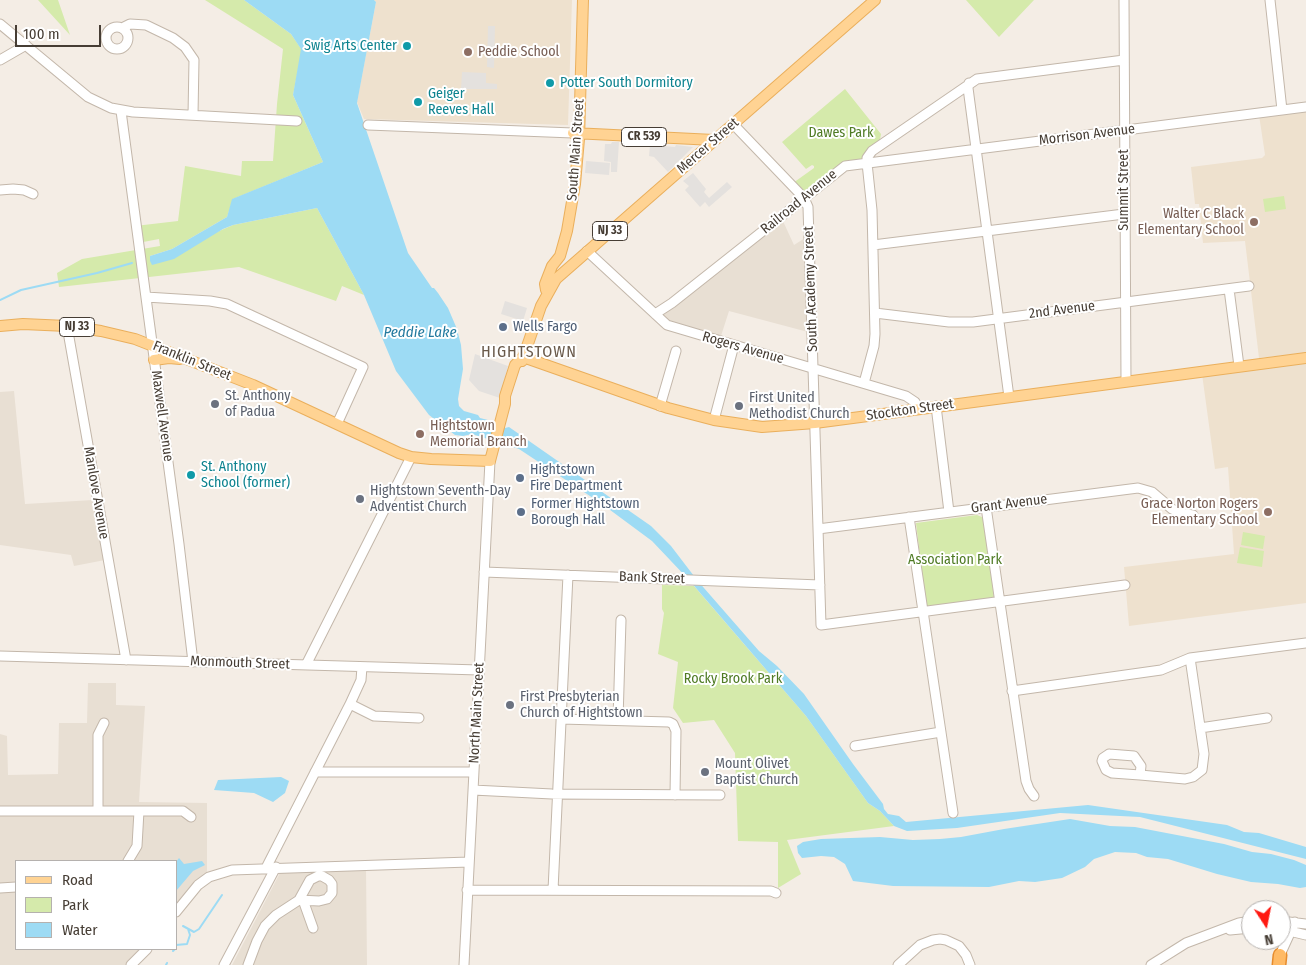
<!DOCTYPE html>
<html>
<head>
<meta charset="utf-8">
<style>
	body { margin:0 }
	#map { position:relative; width:1306px; height:965px; overflow:hidden; background:#f4ede5; font-family:"Fira Sans Condensed",sans-serif }
	canvas { display:block }
	.legend { position:absolute; left:15px; top:860px; width:162px; height:90px; box-sizing:border-box; background:#fff; border:1px solid #b5b1ae; margin:0; padding:6px 9px; list-style:none; font-size:15px; color:#463d34 }
	.legend li { display:flex; align-items:center; gap:10px; height:25px }
	.legend b { width:25px; border:1px solid #b5b1ae }
	.north { position:absolute; left:1241px; top:900px; width:50px; height:50px; box-sizing:border-box; background:#fff; border:1px solid #b5b1ae; border-radius:50%; rotate:169deg; font-size:14px; font-weight:700; line-height:20px; text-align:center; color:#463d34 }
	.north::after { content:''; display:block; margin:auto; width:18px; height:22px; background:#ff1911; clip-path:polygon(50% 0,100% 100%,50% 72%,0 100%) }
	.scale { position:absolute; left:15px; top:25px; width:86px; height:22px; box-sizing:border-box; border:2px solid #463d34; border-top:0; padding-left:6px; font-size:15px; line-height:18px; white-space:nowrap; color:#463d34; -webkit-text-stroke:4px #fff; paint-order:stroke }
</style>
</head>
<body>
<div id="map">
<canvas width="1306" height="965"></canvas>
<ul class="legend">
<li><b style="height:6px;background:#ffd393"></b>Road</li>
<li><b style="height:14px;background:#d5eaab"></b>Park</li>
<li><b style="height:14px;background:#9ddbf4"></b>Water</li>
</ul>
<div class="north">N</div>
<div class="scale">100 m</div>
</div>
<script>
const ctx = document.querySelector('canvas').getContext('2d');
ctx.lineJoin = 'round';
function paint(path, color) { ctx.fillStyle = color; ctx.fill(path, 'evenodd'); }
const toPath = rows => new Path2D(rows.map(r => 'M' + r).join(''));
function trace(path, color, width, dash) { ctx.strokeStyle = color; ctx.lineWidth = width; ctx.lineCap = dash ? 'butt' : 'round'; ctx.setLineDash(dash || []); ctx.stroke(path); }
function label(font, color, halo, rows, align = 'center') {
  ctx.font = font + ' "Fira Sans Condensed",sans-serif'; ctx.lineWidth = 4; ctx.setLineDash([]); ctx.textBaseline = 'middle'; ctx.strokeStyle = halo; ctx.fillStyle = color; for (const [text, x, y, turn = 0] of rows) {
    ctx.save(); ctx.translate(x, y); ctx.rotate((+turn || 0) * Math.PI / 180); ctx.textAlign = isNaN(turn) ? turn : align; if (halo) ctx.strokeText(text, 0, 0); ctx.fillText(text, 0, 0); ctx.restore();
  }
}
const residential = toPath([
	[782,219,794,245,805,238,808,332,729,311,720,339,672,325,662,316],
	[14,391,25,504,93,500,105,560,74,566,71,555,0,545,0,392],
	[88,683,116,683,116,705,145,706,139,802,207,803,207,874,189,888,176,905,176,861,16,861,16,949,141,949,126,965,0,965,0,734,7,736,8,775,58,774,59,723,87,723],
	[366,869,367,965,232,965,281,871]
]);
const education = toPath([
	[374,0,572,0,568,125,364,119,357,102,376,2],
	[1306,110,1306,353,1259,358,1245,241,1203,243,1199,204,1195,204,1191,167,1262,158,1265,155,1259,115],
	[1299,363,1306,363,1306,603,1129,626,1124,567,1234,554,1228,467,1215,469,1202,374]
]);
const green = toPath([
	[38,0,58,0,70,35],
	[205,0,244,0,291,34,302,50,293,95,323,162,233,199,227,217,172,249,150,256,150,261,233,225,317,208,364,295,342,286,336,301,239,267,59,287,57,273,82,259,160,246,159,239,138,243,135,226,178,221,185,166,241,176,242,161,273,161,277,104,283,49],
	[966,0,1034,0,999,37],
	[845,89,881,134,880,140,862,159,804,195,793,183,814,168,814,166,812,165,806,169,782,142],
	[1284,196,1286,209,1265,212,1263,199],
	[977,515,984,518,994,598,927,607,926,606,916,523],
	[1243,532,1265,536,1263,549,1241,545],
	[1240,547,1264,551,1262,567,1237,563],
	[662,585,694,586,806,716,868,803,880,811,894,826,787,840,801,874,778,888,778,842,738,841,735,753,714,720,683,723,673,708,678,662,658,654,664,613,662,609]
]);
const parking = toPath([
	[488,26,495,26,494,68,487,67],
	[462,72,486,73,486,83,497,84,497,89,461,89],
	[612,142,619,142,617,172,611,172,611,162,604,161,605,144,611,144],
	[650,145,675,147,676,145,693,147,668,172,654,157,649,156],
	[586,161,610,163,609,175,585,173],
	[693,173,706,189,704,192,709,198,727,182,732,187,709,207,705,202,700,207,685,190,689,186,683,181],
	[505,301,527,308,523,321,501,314],
	[475,354,508,366,500,398,479,391,469,380]
]);
const water = toPath([
	[244,0,374,0,376,2,357,103,408,253,432,288,434,288,438,293,448,308,457,329,461,345,463,369,458,399,459,406,464,411,478,415,480,418,492,421,505,428,509,427,651,526,671,546,697,580,759,651,777,666,804,694,853,764,883,804,884,809,888,814,899,816,906,822,1088,805,1227,825,1244,832,1259,833,1306,847,1306,859,1140,817,1060,813,957,828,907,831,894,826,880,811,868,803,806,716,689,580,652,541,602,504,519,449,472,434,463,436,455,435,429,415,396,371,364,295,317,208,233,225,223,229,174,259,152,265,150,261,150,256,172,249,227,217,232,199,323,162,293,95,301,49,291,34],
	[281,777,289,781,285,793,273,802,254,793,214,790,218,780],
	[1070,819,1110,826,1135,827,1224,844,1252,852,1271,854,1294,860,1306,865,1306,887,1300,888,1278,884,1251,882,1217,874,1168,859,1147,857,1136,853,1115,852,1094,859,1085,867,1062,878,1035,882,1019,881,989,887,893,886,853,881,845,864,834,857,821,856,802,858,798,853,797,846,803,842,821,839,880,837,913,840,940,839,961,837,1004,829],
	[179,858,184,864,202,861,205,865,193,871,176,891,176,862]
]);
const stream = toPath([
	[0,300,21,290,97,273,132,263],
	[183,926,194,932,199,929,222,895],
	[176,945,187,944,190,935,188,929],
	[173,951,175,949],
	[166,965,167,963]
]);
const minor = toPath([
	[1124,0,1126,380],
	[1270,0,1282,110],
	[0,24,88,97,111,108,133,112,297,121],
	'106 38a11 11 0 1 1 22 0a11 11 0 1 1-22 0Z',
	[122,28,130,24,146,25,173,38,185,47,194,60,193,115],
	[0,60,26,45],
	[969,83,968,88,1009,397],
	[121,111,179,544,193,662],
	[733,124,804,198,808,207,821,625,1125,585],
	[368,125,573,133],
	[0,190,13,189,24,190,33,194],
	[873,245,1124,214],
	[587,251,667,325,906,396,915,402,919,409],
	[1229,289,1239,366],
	[146,297,210,301,227,304,363,367,337,424],
	[875,313,949,322,973,322,1249,286],
	[655,314,672,303,845,166,1306,107],
	[67,326,126,660],
	[864,383,874,346,875,334,872,210,867,163,867,158,872,151,977,79,1124,60],
	[660,406,676,351],
	[936,406,949,512],
	[714,420,734,345],
	[986,507,1026,781,1029,789,1034,796],
	[909,517,953,813],
	[818,529,1138,488,1152,492,1172,509,1180,513,1193,515],
	[484,572,820,585],
	[0,656,479,670],
	[306,665,411,457],
	[1012,691,1161,670,1190,658,1306,643],
	[350,704,374,716,419,718],
	[561,719,669,722,673,724,676,731,675,795],
	[618,720,621,620],
	[1200,728,1267,718],
	[855,746,941,732],
	[1109,754,1134,756,1141,766,1140,775,1112,773,1106,770,1102,761,1103,758,1109,754],
	[315,772,474,772],
	[1140,775,1185,779,1193,777,1202,770,1204,754,1190,658],
	[473,790,552,794,720,795],
	[0,811,183,811,191,817],
	[98,811,98,735,104,723],
	[128,861,137,846,139,811],
	[266,868,350,704,361,680,362,667],
	[0,888,16,887],
	[467,890,771,891,776,893],
	[553,890,568,575],
	[303,900,313,928],
	[176,912,198,885,209,877,232,870,469,862],
	[1281,921,1306,924],
	[1281,929,1306,935],
	[1230,930,1251,928],
	[1280,955,1295,922],
	[131,965,147,949],
	[224,965,276,867],
	[248,965,257,941,265,926,276,915,299,900,310,880,318,876,322,876,329,880,332,884,332,893,327,899,319,901,299,900],
	[464,965,490,461],
	[898,965,920,945,933,940,940,939,946,940,959,946,966,955,970,965],
	[1151,965,1186,943,1239,923,1251,921]
]);
const major = toPath([
	[573,133,714,140],
	[546,290,545,284,552,266,560,256,567,231,575,184,579,139,583,0],
	[0,326,23,324,67,326,101,331,135,339,253,385,399,453,411,457,431,459,490,461,505,404,505,396,515,365,523,357],
	[523,357,668,408,714,420,762,427,815,423,1306,358],
	[154,360,169,358,180,359],
	[522,361,541,306,556,279,875,0]
]);
const highway = toPath([
	[1279,965,1280,955]
]);
const markers = [
	[407,46,5,"#0f9aa8"],
	[468,52,5,"#8d6e63"],
	[550,83,5,"#0f9aa8"],
	[418,102,5,"#0f9aa8"],
	[1254,222,5,"#8d6e63"],
	[503,327,5,"#5c6f8a"],
	[215,404,5,"#6b7280"],
	[739,406,5,"#6b7280"],
	[420,434,5,"#8d6e63"],
	[191,475,5,"#0f9aa8"],
	[520,478,5,"#5c6f8a"],
	[360,499,5,"#6b7280"],
	[521,512,5,"#5c6f8a"],
	[1268,512,5,"#8d6e63"],
	[510,705,5,"#6b7280"],
	[705,772,5,"#6b7280"]
];
const shields = [
	[644,137,45],
	[610,231,35],
	[77,327,35]
];
const shieldNames = [
	["CR 539",644,137],
	["NJ 33",610,231],
	["NJ 33",77,327]
];
const cultureNames = [
	["Swig Arts Center",397,46,"right"],
	["Potter South Dormitory",560,83],
	["Geiger",428,94],
	["Reeves Hall",428,110],
	["St. Anthony",201,467],
	["School (former)",201,483]
];
const educationNames = [
	["Peddie School",478,52],
	["Walter C Black",1244,214,"right"],
	["Elementary School",1244,230,"right"],
	["Hightstown",430,426],
	["Memorial Branch",430,442],
	["Grace Norton Rogers",1258,504,"right"],
	["Elementary School",1258,520,"right"]
];
const parkNames = [
	["Dawes Park",841,133],
	["Association Park",955,560],
	["Rocky Brook Park",733,679]
];
const streetNames = [
	["Morrison Avenue",1087,135,-7],
	["Mercer Street",708,146,-41],
	["South Main Street",576,150,-86],
	["Summit Street",1124,190,-90],
	["Railroad Avenue",799,202,-39],
	["South Academy Street",811,289,-92],
	["2nd Avenue",1062,310,-7],
	["Rogers Avenue",743,348,16],
	["Franklin Street",192,361,22],
	["Stockton Street",910,410,-8],
	["Maxwell Avenue",162,416,82],
	["Manlove Avenue",96,493,80],
	["Grant Avenue",1009,504,-7],
	["Bank Street",652,578,2],
	["Monmouth Street",240,663,2],
	["North Main Street",477,713,-87]
];
const serviceNames = [
	["Wells Fargo",513,327],
	["Hightstown",530,470],
	["Fire Department",530,486],
	["Former Hightstown",531,504],
	["Borough Hall",531,520]
];
const worshipNames = [
	["St. Anthony",225,396],
	["of Padua",225,412],
	["First United",749,398],
	["Methodist Church",749,414],
	["Hightstown Seventh-Day",370,491],
	["Adventist Church",370,507],
	["First Presbyterian",520,697],
	["Church of Hightstown",520,713],
	["Mount Olivet",715,764],
	["Baptist Church",715,780]
];
const waterNames = [
	["Peddie Lake",420,333]
];
const quarterNames = [
	["HIGHTSTOWN",529,353]
];
paint(residential, '#e8dfd3');
paint(education, '#eee1ce');
paint(green, '#d5eaab');
paint(parking, '#e4e1de');
paint(water, '#9ddbf4');
trace(stream, '#9ddbf4', 2);
trace(minor, '#c3b7aa', 11);
trace(major, '#eaaf5c', 12);
trace(highway, '#e68c2d', 15);
trace(minor, '#fff', 9);
trace(major, '#ffd393', 10);
trace(highway, '#ffba65', 12);
for (const [x, y, r, color] of markers) { const dot = new Path2D(); dot.arc(x, y, r, 0, 2 * Math.PI); ctx.fillStyle = color; ctx.fill(dot); trace(dot, '#fff', 2); }
for (const [x, y, w] of shields) { const box = new Path2D(); box.roundRect(x - w / 2, y - 9.5, w, 19, 4); ctx.fillStyle = '#fff'; ctx.fill(box); trace(box, '#463d34', 1); }
label('bold 12px', '#463d34', null, shieldNames);
label('14px', '#0d838f', '#fff', cultureNames, 'left');
label('14px', '#785e54', '#fff', educationNames, 'left');
label('14px', '#4f7b24', '#fff', parkNames);
label('14px', '#463d34', '#fff', streetNames);
label('14px', '#4e5e75', '#fff', serviceNames, 'left');
label('14px', '#5b616d', '#fff', worshipNames, 'left');
label('italic 15px', '#247a9f', '#fff', waterNames);
ctx.letterSpacing = '1px';
label('16px', '#6a5a4b', '#fff', quarterNames);
ctx.letterSpacing = '0px';
</script>
</body>
</html>
